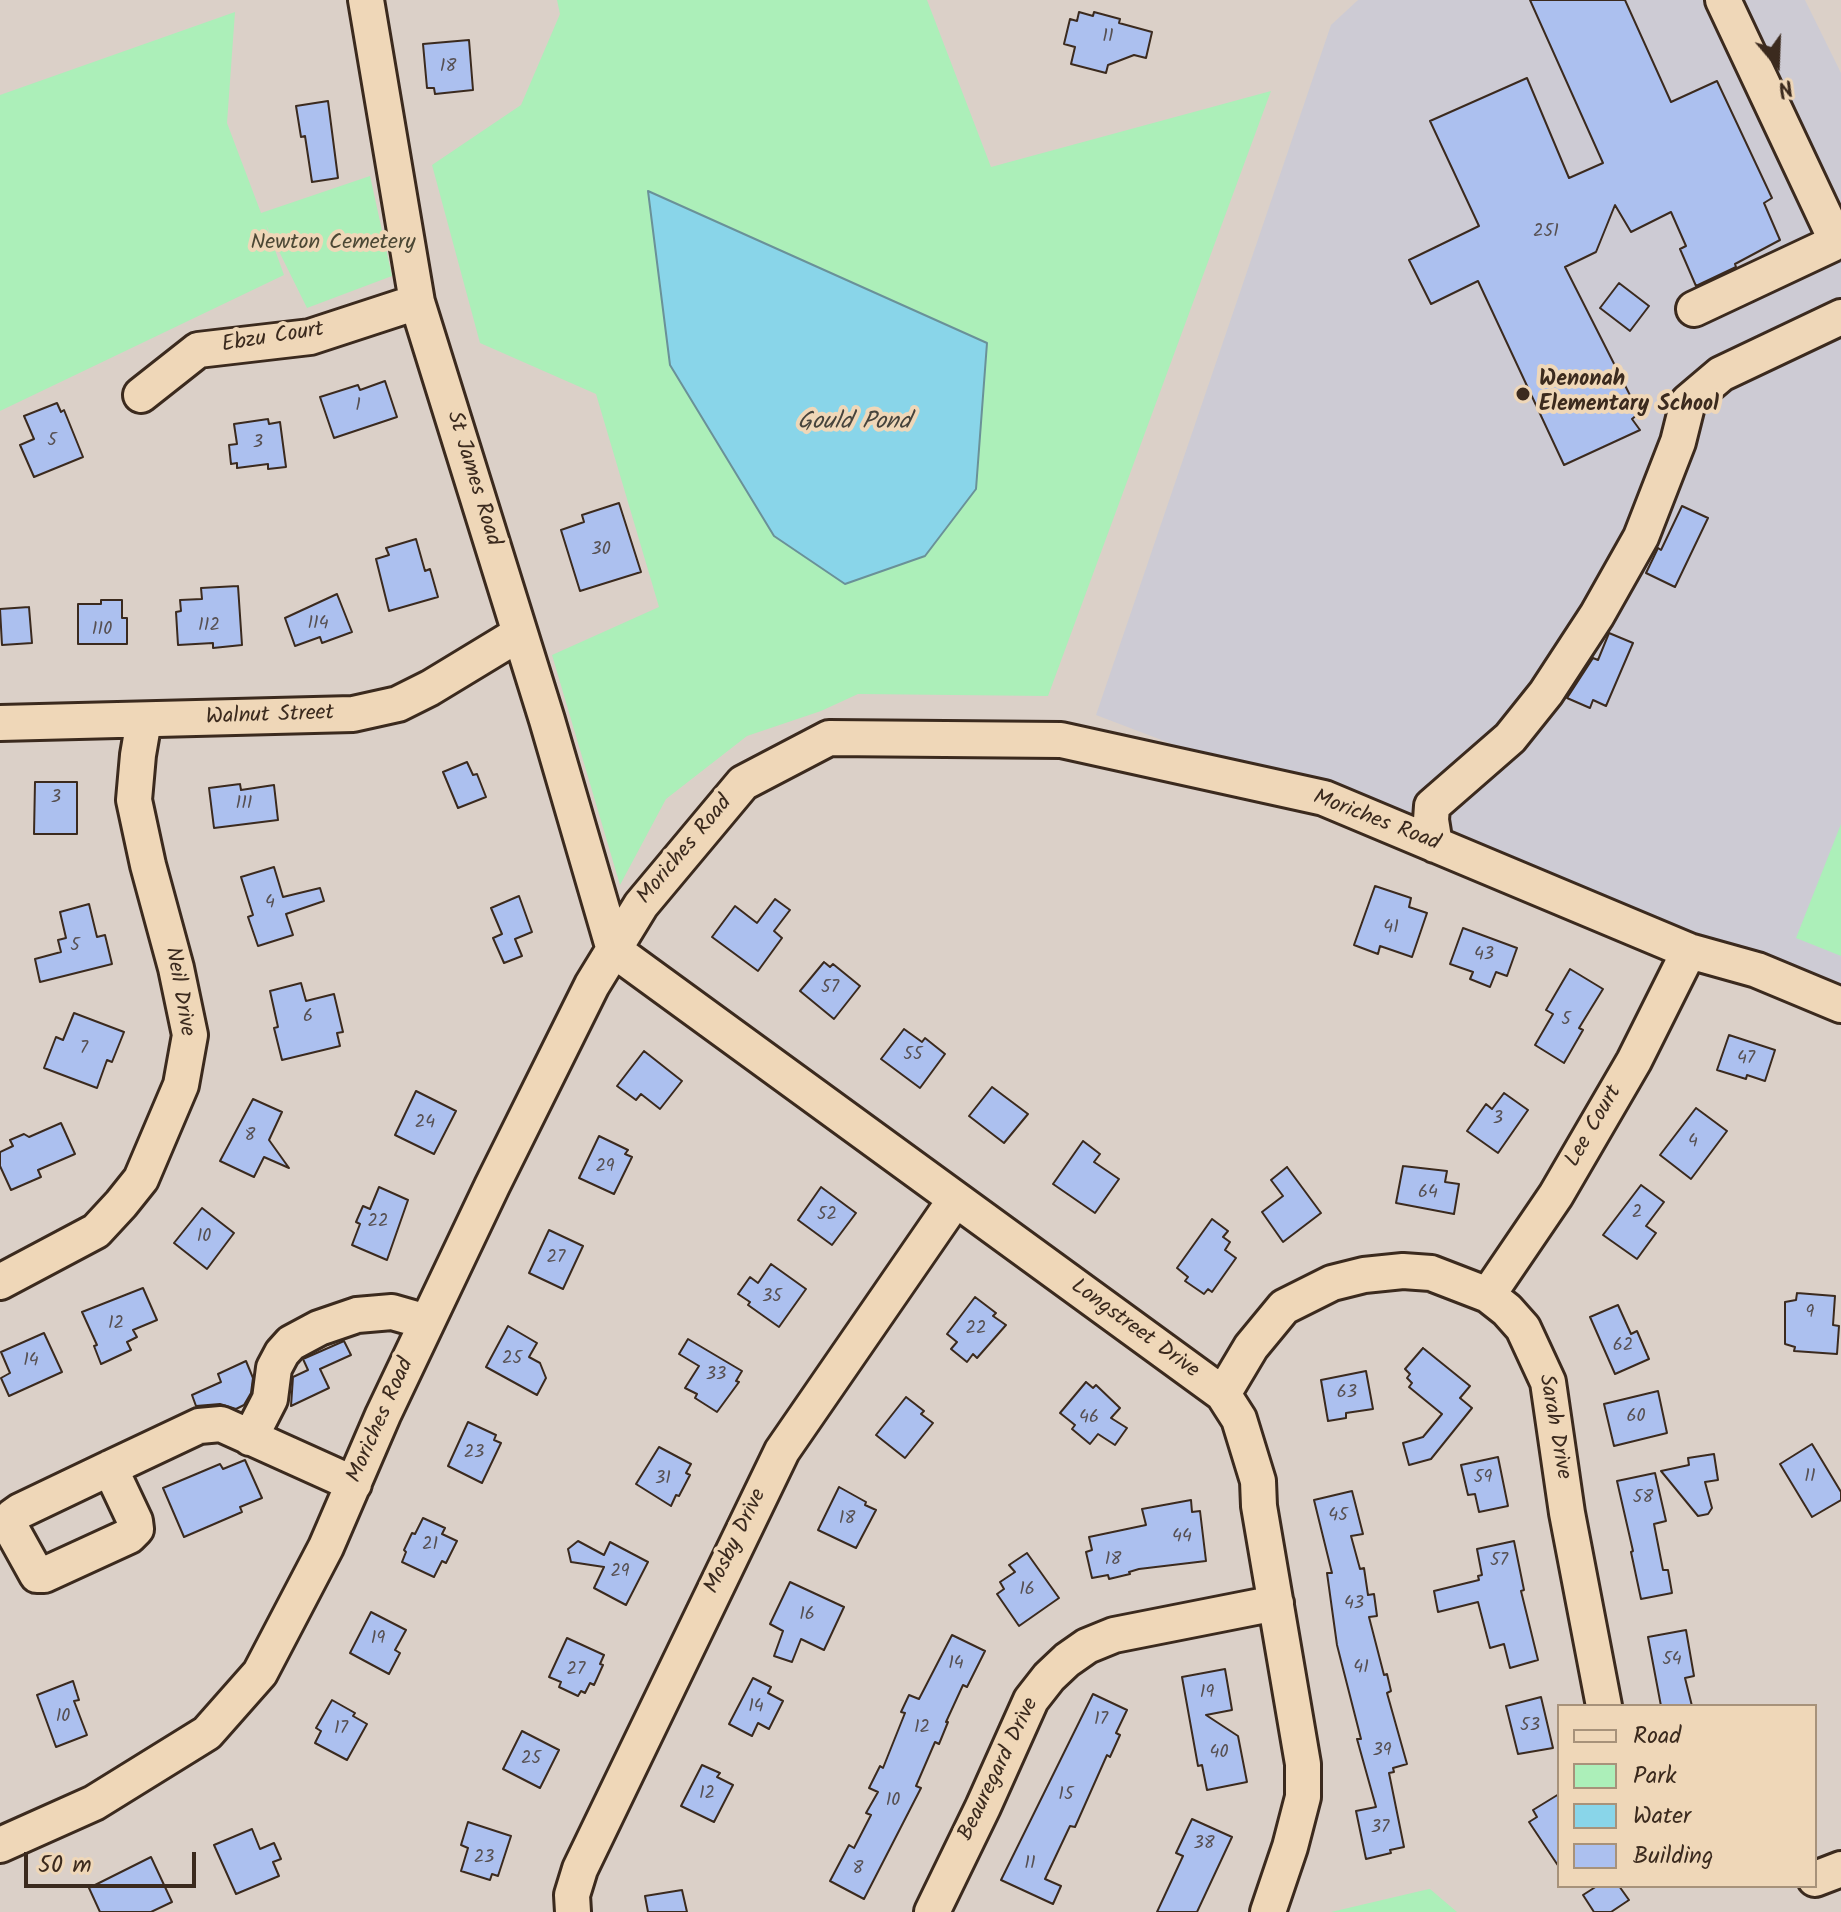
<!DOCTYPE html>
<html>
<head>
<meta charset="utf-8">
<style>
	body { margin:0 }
	#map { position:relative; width:1841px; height:1912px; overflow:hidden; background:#dbd0c8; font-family:Kalam,sans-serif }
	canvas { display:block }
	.legend { position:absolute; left:1557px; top:1704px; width:260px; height:184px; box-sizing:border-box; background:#efd7b8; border:2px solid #a7927a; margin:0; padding:10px 14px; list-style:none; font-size:24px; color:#3b2a1e }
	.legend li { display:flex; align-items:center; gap:16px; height:40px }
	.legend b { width:40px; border:2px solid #a7927a }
	.north { position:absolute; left:1737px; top:24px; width:80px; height:80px; -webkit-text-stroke:6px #efd7b8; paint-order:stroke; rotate:161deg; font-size:22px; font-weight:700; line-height:32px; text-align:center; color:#3b2a1e }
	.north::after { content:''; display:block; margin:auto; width:28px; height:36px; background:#3b2a1e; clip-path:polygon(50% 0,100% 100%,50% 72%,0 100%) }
	.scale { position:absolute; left:24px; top:1852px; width:172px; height:36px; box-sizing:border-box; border:4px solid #3b2a1e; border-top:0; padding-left:10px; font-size:24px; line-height:28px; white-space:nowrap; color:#3b2a1e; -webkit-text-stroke:6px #efd7b8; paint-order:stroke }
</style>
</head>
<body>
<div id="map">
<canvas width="1841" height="1912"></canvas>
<ul class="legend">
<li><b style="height:10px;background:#efd7b8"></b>Road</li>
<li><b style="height:22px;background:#acefb9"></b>Park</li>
<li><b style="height:22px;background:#89d5e9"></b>Water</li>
<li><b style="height:22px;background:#acc0ef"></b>Building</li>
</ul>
<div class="north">N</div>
<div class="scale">50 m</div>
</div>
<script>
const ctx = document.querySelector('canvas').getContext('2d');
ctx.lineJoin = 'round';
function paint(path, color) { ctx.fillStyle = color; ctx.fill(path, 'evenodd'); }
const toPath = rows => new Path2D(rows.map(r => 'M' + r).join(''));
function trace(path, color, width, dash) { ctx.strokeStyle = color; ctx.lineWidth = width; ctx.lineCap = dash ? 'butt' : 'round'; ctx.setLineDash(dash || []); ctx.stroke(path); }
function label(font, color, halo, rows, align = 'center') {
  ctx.font = font + ' Kalam,sans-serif'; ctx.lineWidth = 8; ctx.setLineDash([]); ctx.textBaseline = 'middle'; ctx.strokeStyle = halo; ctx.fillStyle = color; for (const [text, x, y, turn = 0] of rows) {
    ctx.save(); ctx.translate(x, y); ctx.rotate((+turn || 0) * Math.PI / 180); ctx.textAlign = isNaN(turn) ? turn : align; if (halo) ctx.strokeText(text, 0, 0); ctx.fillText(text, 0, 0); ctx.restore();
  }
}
const built = toPath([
	[1358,0,1805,0,1841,73,1841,999,1096,715,1331,25]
]);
const green = toPath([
	[557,0,927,0,991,167,1271,91,1048,696,858,694,821,711,747,736,666,799,620,885,552,655,659,607,596,394,480,343,432,165,521,105,560,14],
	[235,12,227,123,261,213,370,176,392,276,307,308,266,225,284,275,0,411,0,95],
	[1841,824,1841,956,1796,938],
	[1430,1889,1457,1912,1331,1912,1429,1889]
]);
const water = toPath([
	[648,191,987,343,976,489,925,556,845,584,774,536,670,365,648,191]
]);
const building = toPath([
	[1530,0,1625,0,1671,102,1717,81,1772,198,1764,203,1780,240,1735,264,1736,267,1696,286,1680,249,1686,246,1671,212,1631,232,1615,205,1596,252,1565,267,1639,413,1632,419,1640,430,1564,465,1478,281,1431,304,1409,260,1479,226,1430,121,1527,78,1569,178,1603,163,1530,0],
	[1079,12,1093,16,1094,12,1120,19,1119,23,1152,32,1146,58,1134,55,1108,65,1106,73,1071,64,1075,47,1064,44,1070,19,1077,21,1079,12],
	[469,40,473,90,435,94,434,88,427,88,423,44,469,40],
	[328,101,338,178,312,182,305,136,301,137,296,106,328,101],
	[1619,283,1649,306,1630,331,1600,308,1619,283],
	[385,381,397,417,334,438,320,397,358,385,360,390,385,381],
	[57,403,61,412,64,410,83,457,34,477,20,445,34,439,24,416,57,403],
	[268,419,269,424,280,422,286,467,268,469,268,464,237,468,237,463,231,464,229,445,237,444,234,424,268,419],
	[619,503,641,572,580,591,561,530,584,522,582,515,619,503],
	[1682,506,1708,518,1675,587,1646,573,1658,548,1661,550,1682,506],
	[416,539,425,571,430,569,438,597,389,611,376,559,389,555,386,548,416,539],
	[238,586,242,645,213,648,213,643,178,645,176,612,181,611,180,600,202,599,201,588,238,586],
	[337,594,352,632,322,643,320,637,295,646,285,618,337,594],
	[101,600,122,600,122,618,127,618,127,644,78,644,78,604,101,604,101,600],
	[29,607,32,643,2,645,0,609,29,607],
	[1609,633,1633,643,1606,706,1593,700,1590,708,1567,698,1593,658,1598,660,1609,633],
	[467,762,473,775,477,774,486,797,458,808,443,772,467,762],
	[35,782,77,782,77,834,34,834,35,782],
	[240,784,241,790,274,785,278,820,214,828,209,788,240,784],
	[274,867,283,897,320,888,324,901,286,914,293,935,258,946,248,917,253,915,241,877,274,867],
	[1375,886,1411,898,1409,907,1427,913,1412,957,1380,946,1378,954,1354,945,1375,886],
	[519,896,532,932,515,939,522,956,504,963,493,938,502,934,491,908,519,896],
	[775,899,790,910,774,931,782,938,758,971,712,937,735,906,757,923,775,899],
	[89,904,97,937,105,935,112,964,40,982,35,959,61,952,58,940,66,938,60,912,89,904],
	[1463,928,1517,948,1507,976,1496,972,1490,987,1470,979,1473,972,1450,964,1463,928],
	[824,962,830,967,833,964,860,986,834,1019,800,991,824,962],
	[1570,969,1603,989,1579,1028,1583,1030,1564,1063,1535,1045,1553,1014,1546,1010,1570,969],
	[301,983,306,1001,334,994,343,1032,337,1033,340,1046,282,1060,274,1028,278,1027,270,991,301,983],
	[74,1013,124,1032,112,1062,107,1060,97,1088,44,1068,56,1037,63,1040,74,1013],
	[904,1029,922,1042,925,1038,945,1054,920,1088,881,1059,904,1029],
	[1729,1035,1775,1050,1765,1081,1747,1075,1746,1079,1717,1070,1729,1035],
	[644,1051,682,1081,660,1109,641,1094,636,1100,617,1086,644,1051],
	[992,1087,1028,1114,1004,1143,969,1116,992,1087],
	[416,1091,456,1111,434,1154,395,1135,416,1091],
	[1504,1093,1528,1110,1498,1153,1467,1131,1486,1104,1492,1109,1504,1093],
	[253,1099,282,1112,269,1140,289,1168,264,1157,254,1177,220,1161,253,1099],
	[1696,1108,1727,1131,1691,1179,1660,1155,1696,1108],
	[61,1123,75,1154,38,1170,41,1177,11,1190,0,1166,0,1152,13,1146,10,1140,24,1134,29,1137,61,1123],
	[599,1136,628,1150,625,1154,632,1157,614,1194,579,1178,599,1136],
	[1083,1141,1100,1154,1094,1162,1119,1179,1095,1213,1053,1184,1083,1141],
	[1403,1166,1447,1171,1445,1182,1459,1184,1454,1214,1396,1203,1403,1166],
	[1287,1167,1321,1213,1283,1242,1262,1212,1283,1196,1271,1180,1287,1167],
	[1641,1185,1664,1202,1646,1226,1656,1233,1637,1259,1603,1235,1641,1185],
	[379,1187,408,1200,387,1260,352,1245,360,1224,356,1222,363,1206,370,1209,379,1187],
	[821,1187,856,1213,832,1245,798,1220,821,1187],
	[202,1208,234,1233,207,1269,174,1243,202,1208],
	[1212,1219,1228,1231,1223,1237,1230,1242,1225,1250,1236,1258,1212,1292,1208,1289,1204,1294,1185,1281,1188,1277,1177,1268,1212,1219],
	[549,1230,583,1246,563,1289,529,1273,549,1230],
	[771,1264,806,1289,779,1327,748,1305,750,1302,738,1294,750,1277,758,1283,771,1264],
	[143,1288,157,1320,133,1330,137,1337,127,1342,131,1350,101,1364,94,1346,97,1345,82,1312,143,1288],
	[1797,1293,1835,1296,1833,1325,1839,1326,1837,1354,1794,1351,1795,1347,1785,1344,1785,1302,1796,1300,1797,1293],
	[975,1297,996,1313,993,1316,1006,1325,977,1358,973,1354,967,1362,951,1349,957,1342,947,1334,975,1297],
	[1618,1305,1631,1334,1637,1331,1649,1359,1615,1374,1590,1317,1618,1305],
	[508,1326,537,1343,529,1357,540,1363,546,1378,537,1395,486,1367,508,1326],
	[44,1333,62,1372,9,1396,1,1378,10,1373,1,1352,44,1333],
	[688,1339,742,1371,736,1381,739,1382,717,1412,695,1398,697,1394,685,1388,699,1366,679,1354,688,1339],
	[344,1341,351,1355,320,1369,329,1388,291,1406,293,1377,308,1370,303,1359,344,1341],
	[1423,1348,1470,1386,1460,1398,1472,1408,1431,1459,1409,1465,1403,1443,1423,1437,1442,1414,1409,1387,1412,1383,1407,1378,1410,1374,1405,1369,1423,1348],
	[246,1361,253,1378,251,1393,244,1405,236,1409,220,1404,196,1406,192,1395,221,1382,218,1374,246,1361],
	[1366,1371,1373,1409,1346,1413,1346,1418,1328,1421,1321,1380,1366,1371],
	[1086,1382,1093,1388,1096,1385,1120,1408,1111,1418,1127,1428,1115,1445,1098,1434,1090,1444,1072,1429,1075,1425,1060,1413,1086,1382],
	[1658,1391,1667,1433,1614,1446,1604,1404,1658,1391],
	[906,1397,924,1411,921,1414,933,1423,905,1458,876,1435,906,1397],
	[468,1422,496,1435,494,1440,501,1443,482,1483,448,1466,468,1422],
	[1812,1444,1841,1492,1841,1500,1812,1517,1780,1464,1812,1444],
	[659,1447,691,1464,686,1473,690,1475,679,1496,676,1495,671,1506,636,1484,659,1447],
	[1714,1454,1718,1480,1705,1482,1712,1508,1708,1514,1698,1516,1661,1471,1689,1465,1688,1458,1714,1454],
	[1498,1457,1508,1506,1479,1512,1475,1494,1468,1495,1461,1465,1498,1457],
	[245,1460,262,1498,240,1507,242,1512,184,1537,163,1488,220,1464,223,1469,245,1460],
	[1655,1473,1666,1521,1654,1524,1663,1570,1668,1570,1672,1593,1641,1599,1631,1552,1633,1551,1617,1481,1655,1473],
	[839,1487,866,1502,865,1505,876,1510,856,1548,818,1530,839,1487],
	[1352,1491,1363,1534,1351,1536,1360,1569,1364,1568,1368,1595,1374,1594,1377,1616,1369,1617,1384,1675,1387,1674,1391,1691,1387,1693,1407,1764,1393,1768,1394,1772,1389,1773,1404,1847,1390,1850,1391,1853,1366,1859,1356,1811,1376,1807,1357,1739,1361,1739,1337,1645,1327,1573,1332,1573,1314,1500,1352,1491],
	[1191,1500,1192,1512,1200,1511,1206,1561,1139,1569,1129,1572,1130,1574,1109,1579,1108,1575,1092,1578,1086,1552,1092,1550,1089,1537,1146,1525,1142,1509,1191,1500],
	[423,1518,445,1528,442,1534,457,1541,446,1563,442,1561,434,1577,402,1562,406,1552,404,1550,412,1533,415,1534,423,1518],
	[578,1541,604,1555,610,1542,648,1562,626,1605,594,1588,604,1567,571,1562,568,1549,578,1541],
	[1514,1541,1524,1590,1521,1591,1538,1660,1510,1668,1504,1644,1490,1648,1478,1602,1438,1612,1434,1591,1479,1580,1478,1576,1482,1575,1477,1549,1514,1541],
	[1027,1553,1059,1598,1019,1626,997,1594,1004,1589,1000,1582,1015,1572,1009,1565,1027,1553],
	[790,1582,844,1607,824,1650,801,1639,792,1662,774,1656,783,1631,770,1624,790,1582],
	[371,1612,406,1630,395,1650,400,1653,389,1674,350,1653,371,1612],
	[1686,1630,1694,1676,1685,1678,1692,1706,1661,1706,1648,1637,1686,1630],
	[952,1635,985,1651,967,1687,963,1685,946,1722,948,1722,939,1744,935,1742,916,1786,921,1788,864,1899,830,1881,849,1845,854,1848,871,1815,866,1813,878,1792,869,1788,880,1766,883,1768,905,1713,901,1712,909,1695,919,1699,952,1635],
	[567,1638,604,1655,600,1664,603,1665,594,1685,590,1683,585,1693,581,1691,578,1696,559,1687,561,1682,549,1677,567,1638],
	[1225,1669,1232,1710,1206,1715,1238,1736,1247,1782,1207,1790,1202,1765,1198,1766,1182,1677,1225,1669],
	[753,1678,771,1687,768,1693,783,1701,769,1729,758,1723,752,1736,729,1724,753,1678],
	[73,1681,79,1700,74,1701,87,1735,56,1747,37,1695,73,1681],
	[1093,1694,1127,1710,1116,1733,1120,1735,1110,1757,1107,1755,1075,1827,1070,1826,1045,1879,1061,1886,1053,1904,1001,1880,1093,1694],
	[1541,1697,1553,1748,1518,1754,1506,1706,1541,1697],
	[332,1700,355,1713,353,1716,367,1724,347,1760,315,1743,321,1731,316,1728,332,1700],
	[522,1731,559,1750,540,1788,503,1769,522,1731],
	[702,1765,720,1773,717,1777,733,1785,714,1822,681,1806,702,1765],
	[1559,1794,1559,1867,1529,1822,1537,1817,1533,1810,1559,1794],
	[1192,1819,1232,1837,1197,1912,1157,1912,1183,1856,1176,1853,1192,1819],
	[468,1822,511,1836,498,1876,492,1874,490,1880,461,1871,468,1848,461,1845,468,1822],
	[252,1829,260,1849,274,1843,281,1859,273,1862,279,1876,236,1894,214,1845,252,1829],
	[151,1857,172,1902,151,1912,100,1912,89,1888,151,1857],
	[1597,1886,1619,1886,1629,1900,1611,1912,1594,1912,1583,1895,1597,1886],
	[682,1890,687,1912,648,1912,645,1896,682,1890]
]);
const minor = toPath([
	[366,0,417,302,547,720,614,950,1223,1394,1239,1419,1258,1481,1259,1506,1303,1764,1303,1797,1290,1847,1268,1912],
	[1723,0,1837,242],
	[1694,309,1841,240],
	[141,395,198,350,310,337,417,302],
	[0,723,353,714,398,704,430,688,519,634],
	[1435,845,1431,820,1432,806,1510,738,1546,693,1597,615,1641,537,1678,442,1688,402,1721,374,1841,317],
	[0,1282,96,1231,121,1204,141,1179,181,1085,190,1035,176,968,148,865,134,800,138,755,144,720],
	[1488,1295,1556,1195,1634,1061,1689,951],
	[1223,1394,1251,1347,1284,1307,1332,1283,1364,1275,1403,1271,1431,1273,1488,1295,1507,1310,1523,1328,1548,1382,1567,1513,1604,1706],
	[250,1438,270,1399,274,1368,282,1353,291,1343,319,1328,357,1315,392,1312,427,1322],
	[110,1468,135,1521,136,1529,129,1536,44,1575,37,1575,12,1530,10,1524,13,1516,20,1511,110,1468,199,1426,221,1424,354,1484],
	[0,1845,94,1803,207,1733,260,1673,326,1547,383,1415,492,1186,592,985,641,905,743,783,829,738,1061,740,1324,798,1689,951,1757,970,1841,1005],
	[1815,1879,1841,1869],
	[573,1912,572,1895,580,1869,782,1451,955,1200],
	[932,1912,983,1807,1031,1700,1049,1677,1067,1660,1087,1646,1114,1635,1276,1603]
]);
const markers = [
	[1523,394,8,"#3b2a1e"]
];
const numberNames = [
	["11",1108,38],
	["18",448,68],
	["251",1546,233],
	["1",358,407],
	["5",52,442],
	["3",258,444],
	["30",601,551],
	["114",318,625],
	["112",209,627],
	["110",102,631],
	["3",56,799],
	["111",244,805],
	["4",270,904],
	["41",1391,929],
	["5",75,947],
	["43",1484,956],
	["57",830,989],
	["6",308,1018],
	["5",1566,1021],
	["7",84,1050],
	["55",913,1056],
	["47",1746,1060],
	["3",1498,1120],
	["24",425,1124],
	["8",250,1137],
	["4",1693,1143],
	["29",605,1168],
	["64",1428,1194],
	["2",1637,1214],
	["52",827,1216],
	["22",378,1223],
	["10",204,1238],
	["27",556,1259],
	["35",772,1298],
	["9",1810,1314],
	["12",116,1325],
	["22",976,1330],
	["62",1623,1347],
	["25",512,1360],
	["14",31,1362],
	["33",716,1376],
	["63",1347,1394],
	["60",1636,1418],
	["46",1089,1419],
	["23",474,1454],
	["11",1810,1478],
	["59",1483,1479],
	["31",663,1480],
	["58",1643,1499],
	["45",1338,1517],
	["18",847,1520],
	["44",1182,1538],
	["21",430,1546],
	["18",1113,1561],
	["57",1499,1562],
	["29",620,1573],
	["16",1027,1591],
	["43",1354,1605],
	["16",807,1616],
	["19",378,1640],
	["54",1672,1661],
	["14",956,1665],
	["41",1361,1669],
	["27",576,1671],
	["19",1207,1694],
	["14",756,1708],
	["10",63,1718],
	["17",1101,1721],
	["53",1530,1727],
	["12",922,1729],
	["17",341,1730],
	["39",1382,1752],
	["40",1219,1754],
	["25",531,1760],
	["12",707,1795],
	["15",1066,1796],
	["10",893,1802],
	["37",1380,1829],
	["38",1204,1845],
	["23",484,1859],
	["11",1030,1865],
	["8",858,1870]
];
const parkNames = [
	["Newton Cemetery",333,244]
];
const streetNames = [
	["Ebzu Court",273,339,-9],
	["St James Road",472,479,73],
	["Walnut Street",270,717,-2],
	["Moriches Road",1376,822,21],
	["Moriches Road",686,851,-50],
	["Neil Drive",178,992,80],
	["Lee Court",1595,1127,-60],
	["Longstreet Drive",1134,1330,36],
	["Moriches Road",382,1421,-66],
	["Sarah Drive",1553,1427,80],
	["Mosby Drive",737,1542,-64],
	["Beauregard Drive",1000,1770,-64]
];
const poiNames = [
	["Wenonah",1539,381],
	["Elementary School",1539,406]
];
const waterNames = [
	["Gould Pond",854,424]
];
paint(built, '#cdcbd4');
paint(green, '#acefb9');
paint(water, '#89d5e9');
trace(water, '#6a9198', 2);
paint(building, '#acc0ef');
trace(building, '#3b2a1e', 2);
trace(minor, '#3b2a1e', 40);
trace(minor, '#efd7b8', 34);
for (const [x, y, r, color] of markers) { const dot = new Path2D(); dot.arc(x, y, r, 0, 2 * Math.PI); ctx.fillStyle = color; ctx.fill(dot); trace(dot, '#efd7b8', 3); }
label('18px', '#575052', null, numberNames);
label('22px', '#4c4835', '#efd7b8', parkNames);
label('22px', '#3b2a1e', '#efd7b8', streetNames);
label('bold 22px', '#3b2a1e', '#efd7b8', poiNames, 'left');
label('italic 24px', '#47443c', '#efd7b8', waterNames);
</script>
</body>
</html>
